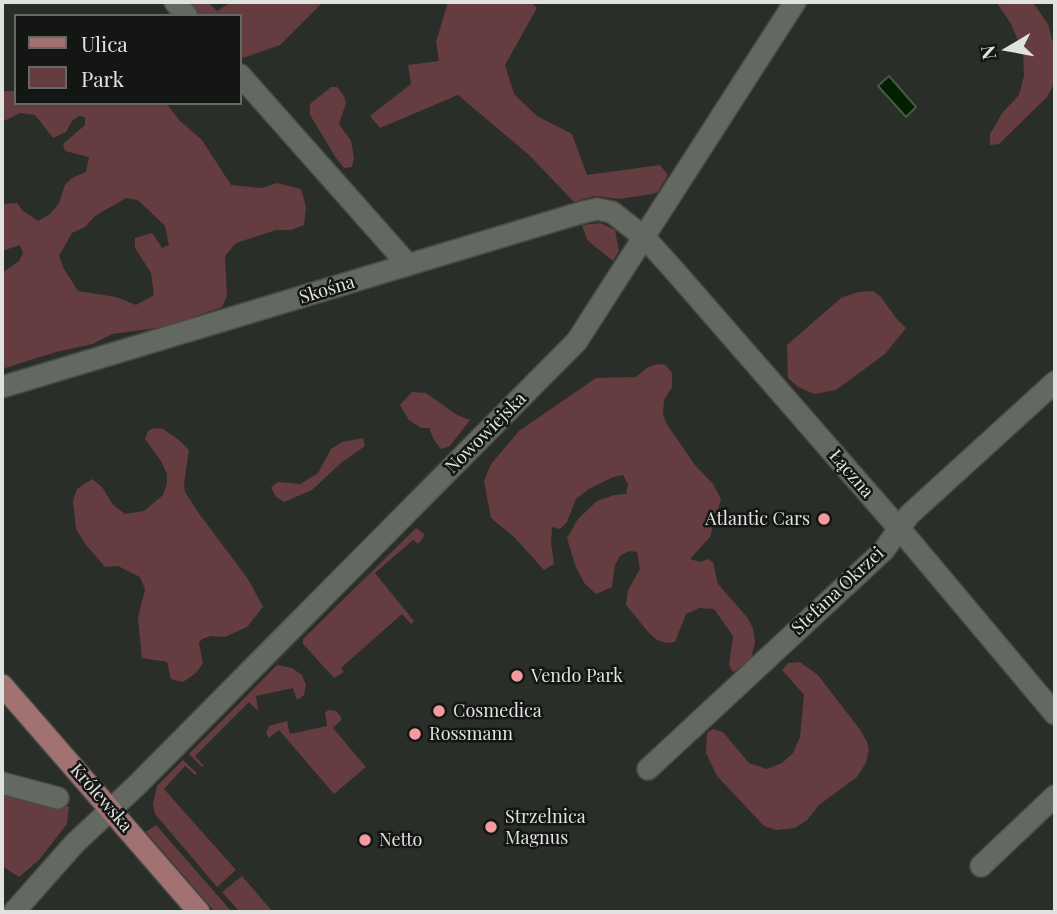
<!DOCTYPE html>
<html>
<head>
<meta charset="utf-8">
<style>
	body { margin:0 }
	#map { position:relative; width:1057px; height:914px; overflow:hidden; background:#2a2e29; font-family:"Playfair Display",serif }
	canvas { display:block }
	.frame { position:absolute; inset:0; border:4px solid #dfe2df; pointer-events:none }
	.legend { position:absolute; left:14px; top:14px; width:228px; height:91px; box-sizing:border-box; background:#141613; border:2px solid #656865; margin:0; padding:9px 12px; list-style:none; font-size:21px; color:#dfe2df }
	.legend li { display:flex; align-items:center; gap:14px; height:35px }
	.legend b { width:35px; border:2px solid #656865 }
	.north { position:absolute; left:973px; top:14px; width:70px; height:70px; -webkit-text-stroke:5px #141613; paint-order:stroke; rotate:260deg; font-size:19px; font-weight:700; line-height:28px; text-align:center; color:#dfe2df }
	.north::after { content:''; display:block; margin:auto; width:24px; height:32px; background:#dfe2df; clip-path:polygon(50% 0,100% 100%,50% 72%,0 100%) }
</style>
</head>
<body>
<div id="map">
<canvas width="1057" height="914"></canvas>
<div class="frame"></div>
<ul class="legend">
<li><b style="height:9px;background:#a27273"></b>Ulica</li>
<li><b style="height:19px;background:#653c3f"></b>Park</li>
</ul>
<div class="north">N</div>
</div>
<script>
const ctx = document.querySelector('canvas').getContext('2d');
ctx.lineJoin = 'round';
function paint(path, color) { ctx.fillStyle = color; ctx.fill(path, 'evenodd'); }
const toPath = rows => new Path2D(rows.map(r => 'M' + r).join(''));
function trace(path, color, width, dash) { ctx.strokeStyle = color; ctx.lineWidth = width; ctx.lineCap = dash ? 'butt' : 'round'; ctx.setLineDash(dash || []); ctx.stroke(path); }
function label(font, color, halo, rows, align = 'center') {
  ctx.font = font + ' "Playfair Display",serif'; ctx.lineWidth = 5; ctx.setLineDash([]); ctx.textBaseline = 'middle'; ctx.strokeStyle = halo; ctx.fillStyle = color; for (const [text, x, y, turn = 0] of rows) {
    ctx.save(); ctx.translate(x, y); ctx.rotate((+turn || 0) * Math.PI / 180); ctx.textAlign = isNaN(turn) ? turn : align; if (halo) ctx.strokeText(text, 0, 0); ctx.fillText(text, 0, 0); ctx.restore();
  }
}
const green = toPath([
	[184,2,208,2,217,11,231,2,323,2,280,45,240,59,240,16,195,16],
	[448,2,531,2,537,8,505,65,514,94,537,116,572,134,587,175,660,165,668,175,657,193,620,199,594,196,574,202,529,155,458,95,380,128,370,116,411,84,408,65,439,61,436,42],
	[996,2,1032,2,1036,7,1048,24,1055,50,1055,82,1047,97,999,144,990,145,990,134,1003,112,1019,95,1024,76,1023,52,1010,22],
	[331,87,337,87,344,96,346,103,339,124,351,141,354,158,352,167,344,168,336,158,310,115,310,104],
	[4,91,16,91,16,103,166,103,180,121,202,140,231,185,262,188,277,183,301,189,306,207,304,225,291,230,276,230,236,243,225,256,227,296,222,307,164,327,112,334,93,344,56,352,2,369,2,273,19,261,23,253,20,245,2,251,2,204,17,203,22,210,38,221,50,214,59,203,65,185,72,178,86,172,89,157,65,151,63,144,85,125,85,117,79,116,72,121,66,132,53,138,35,115,20,113,2,122,2,92],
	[126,198,138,200,165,226,169,245,162,248,152,233,135,238,135,248,151,273,154,295,136,305,116,297,78,291,64,269,59,256,72,233,85,227,95,216],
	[600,223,615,230,619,251,613,261,587,240,582,225],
	[873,291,881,297,896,318,906,328,885,354,836,390,814,394,798,387,788,378,787,345,841,298,858,292],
	[658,364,666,365,672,373,672,387,664,400,663,414,666,423,695,465,713,484,721,499,710,537,690,559,700,562,708,559,713,562,718,584,747,617,753,628,755,643,750,662,733,672,729,665,733,636,714,609,699,608,686,614,675,642,666,643,657,640,649,633,626,605,628,590,640,569,637,552,629,551,620,556,615,565,612,587,596,594,585,584,576,568,567,538,578,519,597,501,614,495,626,494,628,484,623,475,613,477,589,489,576,499,567,522,560,529,552,527,551,543,554,564,544,570,515,538,491,518,484,481,491,464,519,431,596,378,636,377,648,367],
	[412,392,426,393,457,415,470,420,450,446,441,449,434,440,429,428,421,428,409,420,400,405],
	[154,428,163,429,179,440,189,450,184,484,185,492,200,515,248,579,263,607,247,627,225,637,211,636,202,639,199,643,203,663,196,673,183,682,171,679,167,662,142,658,138,618,145,589,140,577,118,566,105,567,86,545,76,529,73,501,77,489,92,479,102,487,113,505,125,514,144,511,163,495,167,483,167,474,161,461,145,439,148,431],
	[363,438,365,446,341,463,312,490,284,502,276,497,271,487,278,482,300,484,310,478,318,473,331,449,342,442],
	[416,528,424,534,423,538,418,544,413,540,375,573,414,621,411,624,402,614,341,668,344,672,334,678,303,644,303,639],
	[800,662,818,675,861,731,867,742,869,750,866,763,857,777,819,805,807,820,795,828,776,830,764,826,717,776,706,753,707,733,713,729,723,732,749,763,767,769,782,763,793,753,800,737,804,695,782,670,788,663],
	[277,665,292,668,302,675,306,685,304,695,297,700,293,688,256,696,258,711,249,702,195,756,204,766,202,767,189,754],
	[328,710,336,711,341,717,341,720,333,728,366,767,334,794,279,730,269,738,266,733,269,726,287,721,290,734,327,726,325,713],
	[183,760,197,773,195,775,185,766,164,789,236,870,217,887,155,814,153,804,157,786],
	[2,788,69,807,67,824,39,860,19,877,2,866],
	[156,825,232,912,215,912,146,832],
	[242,876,273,912,240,912,222,892]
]);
const water = toPath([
	[889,76,916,107,906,117,878,86,889,76]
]);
const minor = toPath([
	[175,2,187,16],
	[240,75,403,259,405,266],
	[2,387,580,213,597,209,612,212,645,238,673,269,909,540,1055,714],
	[648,769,884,550,909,515,1055,382],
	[2,783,58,798],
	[981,866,1055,796],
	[14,912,75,843,137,785,577,341,795,2]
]);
const major = toPath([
	[2,685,199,912]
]);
const markers = [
	[824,519,7,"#f49aa0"],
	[517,676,7,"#f49aa0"],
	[439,711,7,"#f49aa0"],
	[415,734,7,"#f49aa0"],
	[491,827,7,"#f49aa0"],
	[365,840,7,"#f49aa0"]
];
const streetNames = [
	["Skośna",327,290,-17],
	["Nowowiejska",486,433,-45],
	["Łączna",851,474,49],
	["Stefana Okrzei",838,591,-43],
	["Królewska",101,798,49]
];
const poiNames = [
	["Atlantic Cars",810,519,"right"],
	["Vendo Park",531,676],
	["Cosmedica",453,711],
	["Rossmann",429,734],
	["Strzelnica",505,817],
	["Magnus",505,838],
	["Netto",379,840]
];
paint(green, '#653c3f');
paint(water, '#022000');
trace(water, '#445a43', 2);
trace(minor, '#484b47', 24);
trace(major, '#484b47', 24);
trace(minor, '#636861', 21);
trace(major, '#a27273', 21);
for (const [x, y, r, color] of markers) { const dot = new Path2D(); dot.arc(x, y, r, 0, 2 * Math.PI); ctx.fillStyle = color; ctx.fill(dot); trace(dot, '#141613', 2.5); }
label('18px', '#dfe2df', '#141613', streetNames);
label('18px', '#dfe2df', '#141613', poiNames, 'left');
</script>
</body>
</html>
